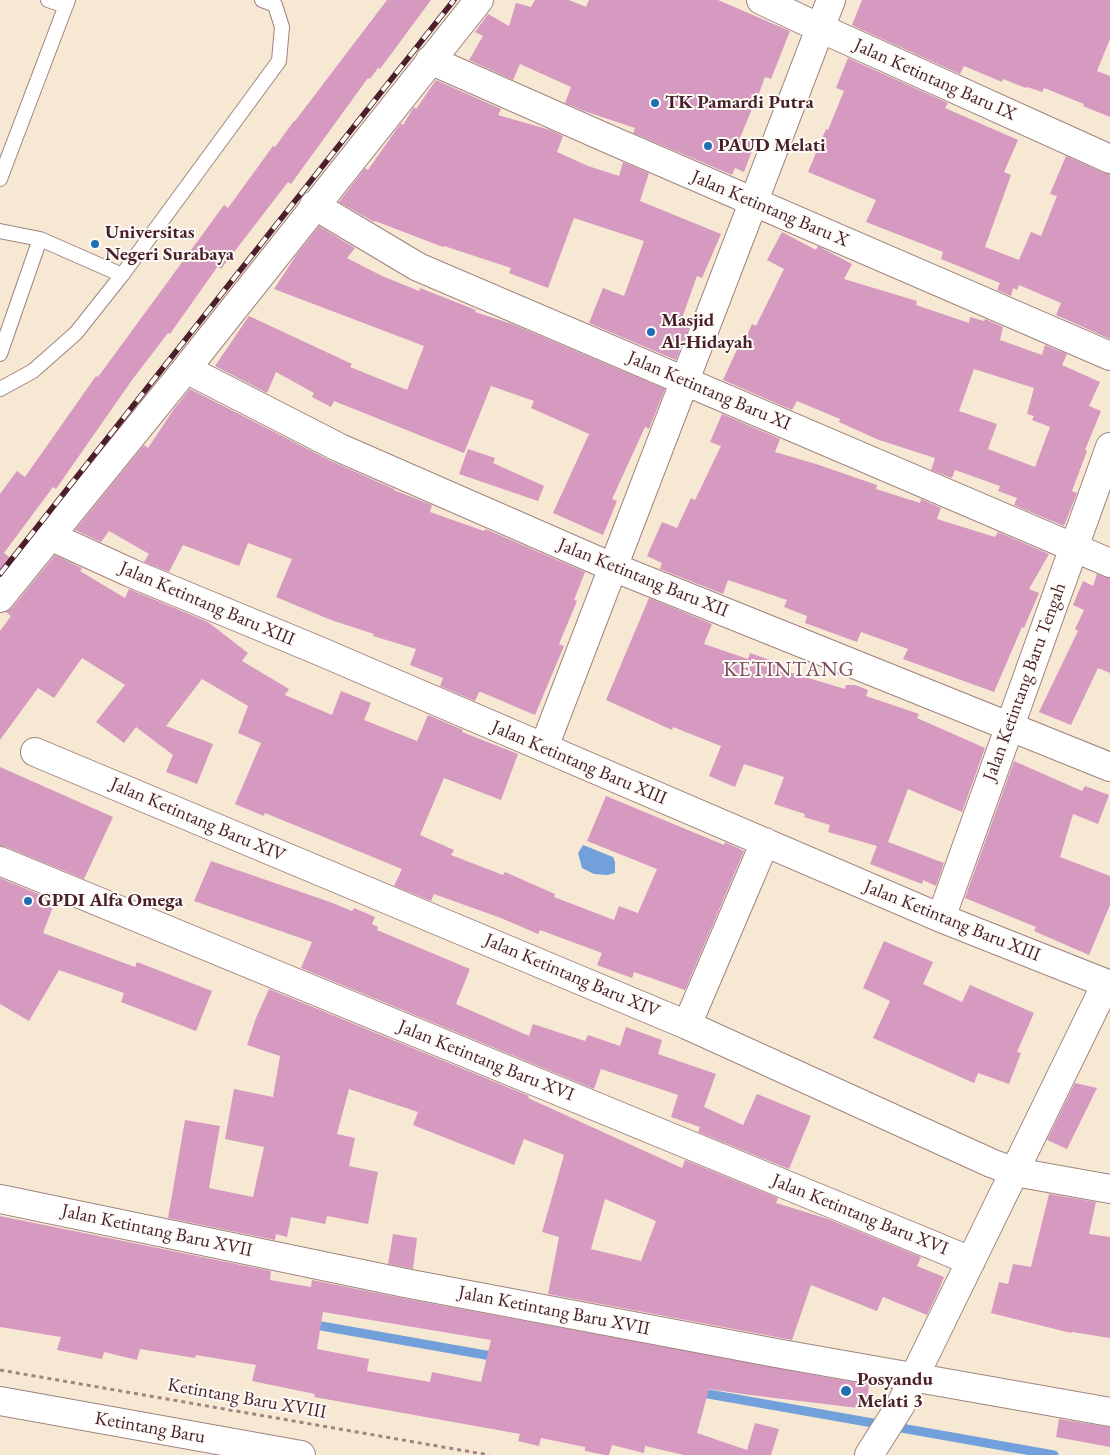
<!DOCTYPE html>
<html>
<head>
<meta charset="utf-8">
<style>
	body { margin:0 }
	canvas { display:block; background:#f7e8d3 }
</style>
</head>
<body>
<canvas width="1110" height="1455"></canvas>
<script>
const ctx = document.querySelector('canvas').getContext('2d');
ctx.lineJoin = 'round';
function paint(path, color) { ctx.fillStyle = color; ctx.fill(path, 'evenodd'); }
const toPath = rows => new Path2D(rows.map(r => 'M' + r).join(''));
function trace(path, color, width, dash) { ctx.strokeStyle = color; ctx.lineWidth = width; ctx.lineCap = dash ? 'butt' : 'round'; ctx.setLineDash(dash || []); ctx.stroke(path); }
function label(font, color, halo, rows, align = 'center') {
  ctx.font = font + ' "EB Garamond",serif'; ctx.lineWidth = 4; ctx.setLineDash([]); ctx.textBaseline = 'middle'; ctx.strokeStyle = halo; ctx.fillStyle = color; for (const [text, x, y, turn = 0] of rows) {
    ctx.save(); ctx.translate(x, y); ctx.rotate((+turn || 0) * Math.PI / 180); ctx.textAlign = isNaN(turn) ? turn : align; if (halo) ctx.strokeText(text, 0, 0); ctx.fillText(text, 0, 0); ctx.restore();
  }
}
const water = toPath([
	[583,845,613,857,615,862,615,873,607,875,594,874,582,868,578,853]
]);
const stream = toPath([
	[310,1324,497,1357],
	[697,1392,1054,1455]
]);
const building = toPath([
	[387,0,431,0,380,69,378,68,370,79,368,78,291,184,288,182,221,269,218,266,170,334,168,333,132,380,56,489,53,487,4,553,12,559,0,573,0,494,17,471,25,477,96,376,98,377,224,205,228,208,273,146,275,147,294,121,295,121],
	[535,0,569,0,586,7,589,0,718,0,790,31,771,79,765,77,757,99,756,99,740,138,755,143,744,172,735,168,732,175,730,174,633,133,635,128,584,111,565,103,571,87,520,64,513,80,469,60,483,36,475,32,488,14,509,26,516,3,531,7],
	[862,0,1110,0,1110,39,1097,71,1110,76,1110,117,1083,106,1084,104,1044,88,1042,92,1027,87,1026,88,1003,79,1002,82,964,66,960,74,860,29,852,25],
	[848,58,948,103,945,108,1018,140,1004,172,1011,175,985,247,1019,260,1031,232,1041,236,1057,196,1050,194,1066,156,1104,173,1110,174,1110,339,1056,315,1061,303,1019,285,1017,290,1013,288,1011,296,997,290,1000,283,941,259,943,252,866,222,876,200,808,172,826,129,828,130,844,91,836,88],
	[436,80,501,109,498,115,550,130,563,136,557,152,588,166,619,176,623,162,649,173,640,201,721,234,702,278,697,276,681,321,690,325,676,360,589,323,603,288,624,296,644,241,574,218,548,288,509,273,511,268,444,246,443,247,375,221,374,222,339,202,365,168,368,170,396,130,401,123,403,125,412,110,414,107,416,109],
	[319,226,355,248,347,258,382,276,419,291,420,288,476,310,475,312,512,324,665,389,649,429,645,427,612,499,617,501,603,535,553,513,589,434,531,408,534,401,491,386,464,453,334,401,331,407,312,397,314,393,276,372,267,393,215,366,249,316,352,364,350,367,407,390,424,346,274,289,297,254],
	[782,232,816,250,818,246,852,264,844,279,917,301,916,305,969,323,970,317,984,321,985,319,1003,327,1000,340,1042,355,1045,345,1067,354,1062,365,1100,382,1089,406,1101,411,1085,450,1087,451,1072,491,1077,493,1064,526,1014,505,1017,498,998,491,1000,486,955,470,952,478,931,470,935,458,879,440,839,422,840,419,797,401,792,410,723,380,739,345,742,347,752,324,756,326,784,269,767,260],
	[974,369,1034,388,1027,414,1034,416,1032,420,1050,427,1035,467,988,449,997,424,959,411],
	[190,389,333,462,394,489,394,490,432,505,430,512,484,531,485,529,497,534,585,572,574,600,577,601,559,644,564,646,535,715,481,692,479,692,475,701,440,686,443,678,410,665,416,649,373,636,374,634,331,620,276,597,292,559,248,543,239,566,183,545,169,572,144,562,149,554,109,531,101,542,75,530,144,445,148,448,174,409],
	[722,414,780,439,775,452,816,464,877,485,876,489,920,503,921,499,941,508,937,519,995,537,998,532,1049,554,1029,589,1039,593,1024,628,1022,627,994,692,903,659,908,649,861,632,857,642,805,623,807,616,784,607,787,600,728,580,723,594,660,569,662,563,647,556,662,522,677,528,691,498,695,500,721,446,710,442],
	[468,449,495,458,493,463,544,486,538,501,459,474],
	[55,555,82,568,80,571,125,598,129,589,208,622,248,653,242,661,289,689,285,695,332,715,341,691,371,703,364,720,417,741,428,715,463,730,462,732,518,754,501,800,444,778,420,835,454,850,451,855,503,875,505,872,555,894,554,897,614,920,619,906,638,913,657,869,587,841,606,796,724,845,725,842,744,851,685,990,634,972,632,978,597,965,602,953,540,930,538,934,501,918,434,894,431,901,394,886,402,869,265,813,264,816,235,804,261,743,238,733,248,706,202,679,166,726,213,744,197,784,166,772,173,755,136,727,124,743,96,722,125,685,82,658,54,698,38,688,0,740,0,631,11,616,6,612,12,608],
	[1097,574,1110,578,1110,673,1098,668,1071,725,1039,712,1078,631,1075,629,1084,610,1073,605,1083,581,1093,586],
	[649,598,712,624,704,644,748,659,750,653,784,665,782,670,845,689,846,685,855,685,868,690,866,696,919,714,917,718,985,748,962,812,908,789,888,842,944,863,936,886,923,880,922,884,870,864,877,846,828,832,830,825,804,817,805,814,774,804,784,777,744,764,735,787,709,776,721,746,673,727,672,730,606,700],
	[1014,761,1082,791,1085,786,1109,795,1098,824,1073,814,1060,857,1110,876,1110,905,1089,955,1034,931,1036,927,965,898],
	[0,767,113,817,84,879,6,847,0,846],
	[211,861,330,902,352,911,354,908,375,917,372,924,378,927,377,930,470,969,456,1004,529,1036,533,1024,585,1041,588,1035,620,1046,626,1027,662,1040,658,1054,716,1074,704,1107,743,1125,757,1094,811,1116,789,1169,698,1132,700,1127,671,1117,678,1095,601,1069,594,1089,301,968,312,942,194,901],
	[0,878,55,901,43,933,135,967,137,962,212,991,196,1031,121,1002,124,993,59,970,29,1021,0,1004],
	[884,941,933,962,923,984,962,1002,970,985,1034,1013,1017,1052,1021,1053,1009,1084,978,1073,974,1083,873,1038,890,1001,863,988],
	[269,989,529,1096,528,1098,682,1168,685,1160,778,1198,776,1203,828,1219,921,1257,917,1266,944,1277,938,1292,927,1315,883,1297,877,1311,811,1285,792,1340,548,1294,559,1237,542,1232,564,1155,524,1139,514,1165,413,1125,418,1112,349,1089,337,1134,355,1138,349,1166,378,1172,368,1224,327,1216,325,1224,291,1217,287,1237,276,1234,275,1240,168,1218,185,1120,220,1126,209,1188,253,1197,264,1147,225,1139,234,1089,273,1097,280,1056,247,1045,256,1018],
	[605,1199,656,1221,641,1261,591,1249],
	[1075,1083,1097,1088,1067,1149,1047,1140],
	[1049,1194,1096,1202,1089,1234,1110,1237,1110,1338,1072,1332,1071,1333,991,1313,999,1282,1008,1284,1013,1264,1031,1267],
	[0,1216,271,1271,270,1280,311,1287,312,1280,402,1298,869,1385,866,1409,750,1395,709,1389,697,1433,747,1450,755,1423,779,1429,771,1455,684,1455,645,1446,644,1453,612,1445,609,1455,605,1455,585,1451,585,1447,541,1438,539,1446,518,1441,520,1434,314,1397,315,1394,252,1381,256,1365,196,1355,195,1358,140,1349,137,1360,104,1352,102,1359,57,1350,61,1337,0,1327],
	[323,1312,491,1340,481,1382,432,1372,430,1382,367,1371,369,1359,317,1349],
	[393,1234,417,1238,413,1269,388,1264],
	[1059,1419,1110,1427,1110,1447,1056,1437]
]);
const path = toPath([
	[0,1370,489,1455]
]);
const lane = toPath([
	[48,0,66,6],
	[0,179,68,0],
	[0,231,40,239,122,275],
	[0,354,40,239],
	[0,389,33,371,76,333,122,275,279,61,282,27,275,5,262,0]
]);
const street = toPath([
	[761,0,820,28,1110,159],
	[430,60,604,137,1110,356],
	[314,205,418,267,1110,563],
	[186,369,340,448,603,563,1110,767],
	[50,536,131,573,317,650,941,918,1110,985],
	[0,598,186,369,479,0],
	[544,747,831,0],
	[35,752,687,1025,991,1163,1015,1172,1110,1189],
	[0,861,971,1261],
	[941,918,1110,447],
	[687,1025,765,842],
	[0,1199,405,1283,776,1353,1110,1412],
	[0,1401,301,1455],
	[869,1455,900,1406,1106,984]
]);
const rail = toPath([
	[0,574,454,0]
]);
const markers = [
	[655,103,5,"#1f6fb2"],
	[708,146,5,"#1f6fb2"],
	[95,244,5,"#1f6fb2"],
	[651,332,5,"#1f6fb2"],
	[28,901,5,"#1f6fb2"],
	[846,1391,6,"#1f6fb2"]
];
const streetNames = [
	["Jalan Ketintang Baru IX",935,80,24],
	["Jalan Ketintang Baru X",770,209,23],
	["Jalan Ketintang Baru XI",709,391,23],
	["Jalan Ketintang Baru XII",643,578,22],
	["Jalan Ketintang Baru XIII",207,604,23],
	["Jalan Ketintang Baru Tengah",1025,682,-70],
	["Jalan Ketintang Baru XIII",579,763,23],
	["Jalan Ketintang Baru XIV",198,820,23],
	["Jalan Ketintang Baru XIII",952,921,22],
	["Jalan Ketintang Baru XIV",572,976,23],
	["Jalan Ketintang Baru XVI",486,1061,22],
	["Jalan Ketintang Baru XVI",860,1215,22],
	["Jalan Ketintang Baru XVII",157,1231,12],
	["Jalan Ketintang Baru XVII",554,1311,11],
	["Ketintang Baru XVIII",247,1399,10],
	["Ketintang Baru",150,1428,10]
];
const poiNames = [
	["TK Pamardi Putra",665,103],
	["PAUD Melati",718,146],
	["Universitas",105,233],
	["Negeri Surabaya",105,255],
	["Masjid",661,321],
	["Al-Hidayah",661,343],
	["GPDI Alfa Omega",38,901],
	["Posyandu",857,1380],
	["Melati 3",857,1402]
];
const quarterNames = [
	["KETINTANG",789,670]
];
paint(water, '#72a0da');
trace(stream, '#72a0da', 9);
paint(building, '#d699c0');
trace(lane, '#a0847f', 16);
trace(street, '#a0847f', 30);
trace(path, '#a0847f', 3, [4, 4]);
trace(lane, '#fff', 14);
trace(street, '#fff', 28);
trace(rail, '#4a1f2b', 5.5);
trace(rail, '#fdfcf7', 4, [11]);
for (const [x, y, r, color] of markers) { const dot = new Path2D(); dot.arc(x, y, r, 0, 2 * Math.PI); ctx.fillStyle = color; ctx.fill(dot); trace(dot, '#fdfcf7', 2); }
label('19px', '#4a1f2b', '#fdfcf7', streetNames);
label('bold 19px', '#4a1f2b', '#fdfcf7', poiNames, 'left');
ctx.letterSpacing = '1px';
label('21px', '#7b4a5f', '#fdfcf7', quarterNames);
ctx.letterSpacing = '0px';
</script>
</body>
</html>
